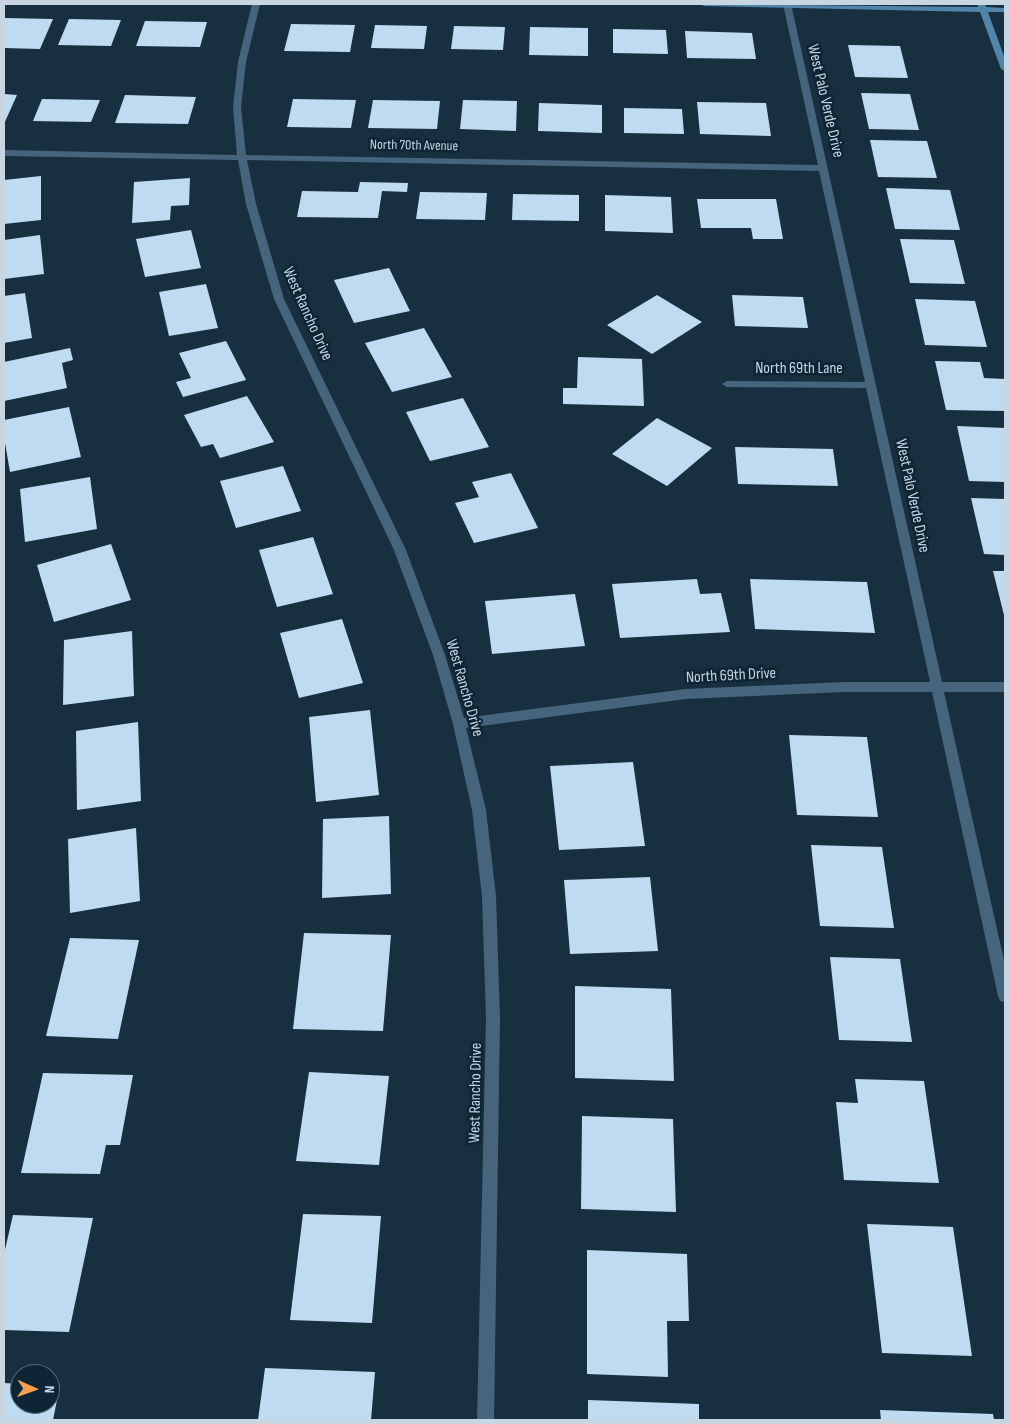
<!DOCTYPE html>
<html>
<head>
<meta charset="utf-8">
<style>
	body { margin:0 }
	#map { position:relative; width:1009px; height:1424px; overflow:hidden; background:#182f40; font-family:"Sofia Sans Condensed",sans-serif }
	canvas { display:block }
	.frame { position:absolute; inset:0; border:5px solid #c8d6e1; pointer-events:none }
	.north { position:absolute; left:10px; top:1364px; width:50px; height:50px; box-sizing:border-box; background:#0e2536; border:1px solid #586c7a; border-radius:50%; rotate:92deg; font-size:14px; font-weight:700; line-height:20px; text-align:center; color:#c8d6e1 }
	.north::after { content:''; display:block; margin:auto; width:18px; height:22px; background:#f8a04b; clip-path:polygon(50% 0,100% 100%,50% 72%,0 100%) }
</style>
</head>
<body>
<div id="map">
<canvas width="1009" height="1424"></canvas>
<div class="frame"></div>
<div class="north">N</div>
</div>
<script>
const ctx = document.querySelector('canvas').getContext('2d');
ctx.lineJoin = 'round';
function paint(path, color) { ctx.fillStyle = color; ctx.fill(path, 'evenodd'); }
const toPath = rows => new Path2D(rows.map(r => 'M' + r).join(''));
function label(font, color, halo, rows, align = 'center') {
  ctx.font = font + ' "Sofia Sans Condensed",sans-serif'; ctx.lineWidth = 5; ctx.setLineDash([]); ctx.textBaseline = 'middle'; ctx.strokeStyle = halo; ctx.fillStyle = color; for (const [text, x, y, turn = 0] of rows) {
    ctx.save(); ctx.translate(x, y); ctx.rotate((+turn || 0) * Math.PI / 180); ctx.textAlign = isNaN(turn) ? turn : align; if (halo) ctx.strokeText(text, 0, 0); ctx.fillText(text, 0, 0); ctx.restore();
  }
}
const building = toPath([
	[4,18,53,19,40,49,4,48],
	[69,19,121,20,111,46,58,45],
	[145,21,207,22,200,47,136,46],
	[291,24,355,25,350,52,284,51],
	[375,25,427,26,424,49,371,48],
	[454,26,505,27,503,50,451,49],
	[530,27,588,28,588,56,529,55],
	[613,29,666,30,668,54,613,53],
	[685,31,752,33,756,59,687,58],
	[848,45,900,46,908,78,855,77],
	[861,93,910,94,919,130,869,129],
	[4,94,17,95,4,124],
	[125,95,196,97,188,124,115,123],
	[42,99,100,100,91,122,33,121],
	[293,99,356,100,351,128,287,127],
	[373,100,440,101,437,129,368,128],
	[463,100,517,101,516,131,460,129],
	[697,102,766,103,771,136,700,134],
	[539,103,602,105,602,133,538,131],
	[624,108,682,109,684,134,624,133],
	[870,140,927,141,937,178,878,177],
	[41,176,41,220,4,224,4,180],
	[190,178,189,205,171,206,170,220,132,223,134,182],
	[360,182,408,183,407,192,382,191,378,218,297,217,302,191,358,192],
	[886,188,950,190,960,230,895,229],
	[420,192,487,193,485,220,416,219],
	[513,194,579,195,579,221,512,220],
	[605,195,671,197,673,233,605,231],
	[697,199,776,199,783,239,753,239,751,228,701,228],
	[191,230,201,268,145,277,136,239],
	[40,235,44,274,4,279,4,240],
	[900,239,954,240,965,284,910,283],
	[389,268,410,311,354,323,334,280],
	[206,284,218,328,169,336,159,292],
	[25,293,32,338,4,343,4,296],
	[657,295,702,322,652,354,607,325],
	[732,295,803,297,808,328,735,326],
	[915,299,975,301,987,347,925,345],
	[424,328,452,377,392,392,365,343],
	[226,341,246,380,183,397,176,382,191,378,179,353],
	[70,348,73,360,62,363,67,388,4,401,4,362],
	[578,357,642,359,644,406,563,404,563,388,577,388],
	[935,361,980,362,984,378,1005,379,1005,411,946,410],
	[247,396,274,442,220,458,213,444,201,447,184,415],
	[463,398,489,447,430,461,406,412],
	[69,407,81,457,10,472,4,437,4,420],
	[657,418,712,448,667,486,612,454],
	[957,426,1005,428,1005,482,969,481],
	[735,447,833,449,838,486,738,484],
	[283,466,301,511,236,528,220,481],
	[511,473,538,528,474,543,455,503,479,497,472,482],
	[90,477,97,529,25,542,20,489],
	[971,498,1005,499,1005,555,984,554],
	[313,537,333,594,277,607,259,550],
	[111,544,131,600,54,622,37,565],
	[993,571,1005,571,1005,619],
	[697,579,700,594,721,593,730,632,620,638,612,584],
	[750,579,867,582,875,633,755,629],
	[575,594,585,646,492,654,485,601],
	[342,619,363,683,299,698,280,633],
	[132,631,134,696,63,705,64,640],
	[370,710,379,795,316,802,309,717],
	[138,722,141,801,77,810,76,731],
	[789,735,867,737,878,817,797,815],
	[633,762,645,846,559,850,550,766],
	[389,816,391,894,322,898,323,819],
	[136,828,140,901,70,913,68,839],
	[811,845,882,847,894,928,820,926],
	[650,877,658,951,570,954,564,880],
	[304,933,391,935,383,1031,293,1029],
	[70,938,139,940,118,1039,46,1036],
	[830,957,900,959,912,1042,839,1040],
	[575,986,671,989,674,1081,575,1078],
	[309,1072,389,1076,379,1165,296,1161],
	[43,1073,133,1075,120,1145,106,1145,100,1174,21,1173],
	[855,1079,924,1081,939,1183,844,1180,836,1102,858,1103],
	[582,1116,673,1119,676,1212,581,1209],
	[303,1214,381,1216,372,1323,290,1320],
	[13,1215,93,1218,69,1332,4,1330,4,1254],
	[867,1224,953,1227,972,1356,882,1353],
	[587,1250,687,1254,689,1321,667,1321,668,1377,587,1374],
	[265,1368,375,1372,371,1420,258,1420],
	[4,1383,20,1384,20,1404,50,1404,50,1385,60,1385,53,1420,4,1420],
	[588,1400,699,1404,699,1420,588,1420],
	[880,1410,993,1414,994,1420,881,1420]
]);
const street = toPath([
	[252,4,260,4,246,62,241,107,246,155,818,165,783,4,791,4,942,682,1005,682,1005,692,944,692,1005,965,1005,1002,1000,1001,998,996,932,692,844,692,686,699,466,728,486,810,496,896,500,1018,494,1420,477,1420,486,1018,482,896,472,810,453,724,433,655,394,550,274,299,246,204,238,160,4,156,4,150,237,155,233,107,238,62,252,4],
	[247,160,819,171,865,382,727,381,722,384,727,387,866,388,930,682,844,682,686,689,464,718,445,655,406,550,284,299,256,204,247,160]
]);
const secondary = toPath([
	[700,4,978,7,977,4,985,4,986,7,1005,8,1005,12,988,12,1005,59,1005,71,1001,69,980,12,704,6,700,4]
]);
const farStreetnames = [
	["North 70th Avenue",414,146,1]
];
const streetNames = [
	["West Palo Verde Drive",825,101,77],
	["West Rancho Drive",307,314,66],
	["North 69th Lane",799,369],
	["West Palo Verde Drive",912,496,78],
	["North 69th Drive",731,676,-3],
	["West Rancho Drive",464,688,74],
	["West Rancho Drive",476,1093,-89]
];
paint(building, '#bfdbf2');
paint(street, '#46657d');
paint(secondary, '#5185ab');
label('14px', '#c8d6e1', '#0e2536', farStreetnames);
label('16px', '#c8d6e1', '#0e2536', streetNames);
</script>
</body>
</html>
